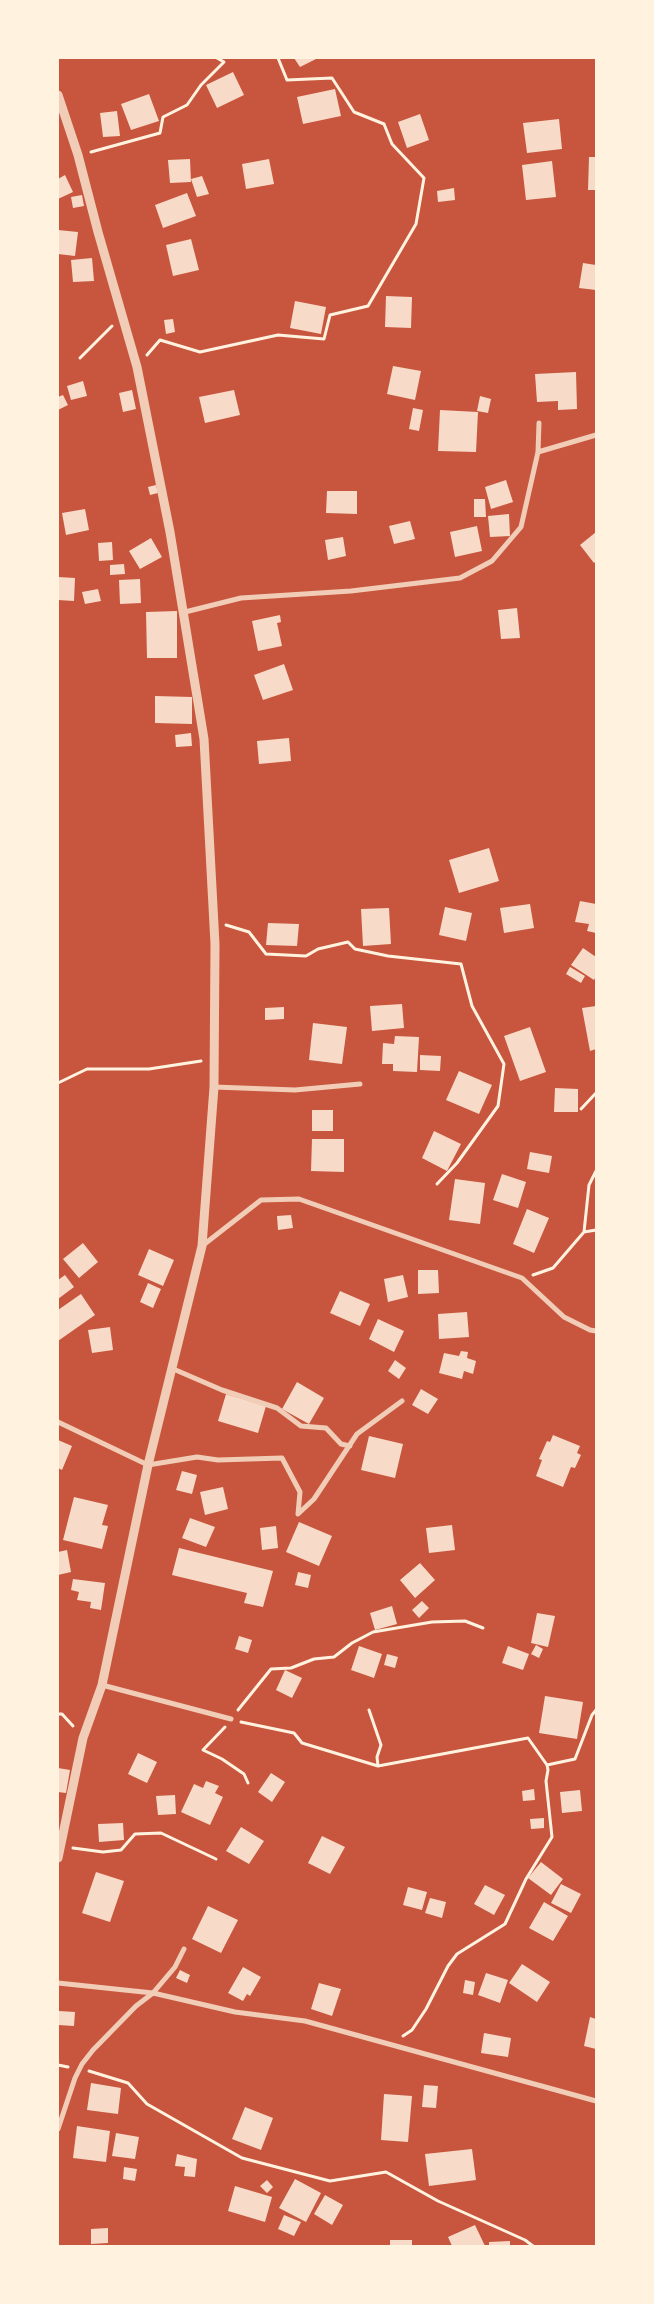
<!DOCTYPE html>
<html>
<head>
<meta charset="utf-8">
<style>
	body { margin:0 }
	#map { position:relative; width:654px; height:2304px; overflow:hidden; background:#c8553d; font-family:Quicksand,sans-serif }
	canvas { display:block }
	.frame { position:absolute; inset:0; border:59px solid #fff3e0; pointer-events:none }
</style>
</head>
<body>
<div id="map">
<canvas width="654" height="2304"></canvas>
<div class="frame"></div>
</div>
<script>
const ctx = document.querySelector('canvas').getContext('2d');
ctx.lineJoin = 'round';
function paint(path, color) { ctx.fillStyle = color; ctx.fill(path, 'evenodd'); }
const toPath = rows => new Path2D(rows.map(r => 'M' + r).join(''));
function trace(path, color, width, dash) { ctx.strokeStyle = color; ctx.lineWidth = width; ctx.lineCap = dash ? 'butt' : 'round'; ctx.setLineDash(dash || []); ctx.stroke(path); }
const building = toPath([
	[294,58,318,58,300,67],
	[233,72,244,95,217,108,206,85],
	[335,89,341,116,303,124,297,97],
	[149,94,159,121,131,130,121,104],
	[117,111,120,136,103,137,100,113],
	[420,114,429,140,407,148,398,122],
	[559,119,562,149,527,153,523,123],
	[589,157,596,157,596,190,588,190],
	[190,159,191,182,170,183,168,160],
	[269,159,274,184,246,189,242,164],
	[552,161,556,197,526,200,522,165],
	[65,175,73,192,58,199,58,179],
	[202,176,209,194,197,197,191,179],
	[454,188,455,200,438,202,437,191],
	[187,193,196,216,163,228,155,205],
	[82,195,84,206,73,208,71,197],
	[58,230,78,232,75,256,58,254],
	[191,239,199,270,173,276,166,245],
	[92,258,94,281,73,282,71,260],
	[583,263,596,265,596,290,579,288],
	[386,296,412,297,411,328,385,327],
	[295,301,326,307,321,334,290,328],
	[173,319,175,332,166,334,164,320],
	[393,366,421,371,415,400,387,394],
	[576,372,577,409,558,410,558,401,537,402,535,374],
	[83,381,87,396,71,400,67,386],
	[132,390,136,409,123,412,119,393],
	[234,390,240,415,205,423,199,397],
	[63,395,68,405,58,410,58,397],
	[480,396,491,399,488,413,477,411],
	[413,408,423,410,419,431,409,429],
	[440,410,478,412,476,452,438,451],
	[506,480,513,502,491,509,485,487],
	[156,485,158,493,150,495,148,487],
	[327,491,357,491,357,514,326,513],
	[474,499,485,499,486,517,474,517],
	[85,509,89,530,66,535,62,513],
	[509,514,510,536,490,537,488,516],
	[410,521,415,539,394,544,389,526],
	[477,526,482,551,455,557,450,532],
	[596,532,596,561,594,563,580,545],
	[343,537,346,556,328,560,325,540],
	[151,538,162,557,140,569,129,551],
	[112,542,113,560,99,561,98,543],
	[124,564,125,574,110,575,110,565],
	[58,577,75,578,74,601,58,600],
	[140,579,141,603,120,604,119,580],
	[98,589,101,601,85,604,82,592],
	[517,608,520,638,501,639,498,610],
	[177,611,177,658,147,658,146,612],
	[280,615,281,622,277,623,282,646,258,651,252,621],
	[284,664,293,690,263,700,254,675],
	[155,696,192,697,192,724,155,723],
	[191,733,192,746,176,747,175,735],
	[289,738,291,761,259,764,257,741],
	[489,848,499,881,459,893,449,860],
	[580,901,596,904,596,933,587,931,589,924,575,922],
	[530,904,534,928,504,933,500,908],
	[445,907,472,913,466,941,439,935],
	[389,908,391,944,363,946,361,909],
	[268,923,299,924,297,946,266,945],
	[583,948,596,957,596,976,594,980,571,965],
	[570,967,585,976,581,983,566,974],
	[402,1004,404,1028,372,1031,370,1006],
	[596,1006,596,1049,590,1051,582,1008],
	[284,1007,284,1019,265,1020,265,1008],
	[313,1023,347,1027,342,1064,309,1060],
	[530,1027,546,1072,520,1081,504,1036],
	[395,1036,419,1037,417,1072,393,1071,393,1064,382,1064,383,1043,394,1044],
	[420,1055,441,1056,440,1071,420,1070],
	[459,1071,492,1085,479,1114,446,1100],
	[555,1088,578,1089,578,1112,554,1112],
	[312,1110,333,1110,333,1131,312,1131],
	[434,1131,461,1144,447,1171,422,1158],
	[312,1139,344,1139,344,1172,311,1171],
	[530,1152,552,1156,549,1173,527,1169],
	[502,1174,526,1182,518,1208,493,1200],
	[455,1179,485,1183,480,1224,449,1220],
	[527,1209,549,1218,534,1253,513,1244],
	[291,1215,293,1228,278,1230,277,1216],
	[83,1243,98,1262,79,1278,63,1259],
	[149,1249,174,1260,163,1286,138,1275],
	[418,1270,438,1270,439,1293,418,1294],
	[65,1275,74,1287,58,1299,58,1280],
	[403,1275,408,1297,388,1302,384,1279],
	[148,1283,161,1289,153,1308,140,1302],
	[340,1291,370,1304,360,1326,330,1313],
	[81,1294,95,1315,58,1341,58,1310],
	[467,1312,469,1337,439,1339,438,1314],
	[378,1319,404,1331,394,1352,369,1339],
	[110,1327,113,1350,92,1353,88,1330],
	[461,1351,468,1352,467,1358,476,1361,473,1374,464,1371,462,1379,439,1373,444,1353,459,1356],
	[395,1360,406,1368,399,1379,388,1371],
	[297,1382,324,1398,309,1424,282,1409],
	[421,1389,438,1399,428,1414,412,1405],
	[226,1394,266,1406,258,1433,218,1421],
	[553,1435,580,1446,577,1453,581,1455,575,1468,571,1467,563,1487,536,1476,542,1460,539,1459,547,1441,550,1442],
	[369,1436,403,1444,395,1478,361,1470],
	[58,1440,72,1446,62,1470,58,1468],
	[182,1471,197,1475,192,1494,176,1490],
	[223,1487,228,1509,205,1515,200,1492],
	[74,1497,108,1505,102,1525,108,1526,102,1549,63,1540],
	[190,1518,215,1527,206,1547,182,1538],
	[299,1522,332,1536,319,1566,286,1552],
	[452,1525,455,1550,429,1553,426,1528],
	[276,1526,278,1548,262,1550,260,1528],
	[179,1548,273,1571,263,1607,244,1603,247,1593,172,1575],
	[67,1550,71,1572,58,1575,58,1552],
	[420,1563,435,1580,415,1598,400,1580],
	[298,1572,311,1575,308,1588,295,1585],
	[73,1579,105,1583,101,1610,90,1608,91,1602,77,1600,79,1592,71,1590],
	[422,1601,429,1608,419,1618,412,1610],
	[392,1606,397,1624,375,1630,370,1613],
	[537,1613,555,1616,548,1647,531,1643],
	[239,1636,252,1640,248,1653,235,1649],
	[536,1645,543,1649,539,1658,531,1654],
	[359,1646,382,1654,374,1678,351,1670],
	[508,1646,529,1654,523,1670,502,1663],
	[387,1654,398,1657,395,1668,384,1665],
	[285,1670,302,1678,292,1698,276,1690],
	[545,1696,583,1702,577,1739,539,1733],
	[138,1753,157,1762,147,1783,128,1774],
	[58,1768,70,1770,66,1793,58,1792],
	[271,1773,285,1782,272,1802,258,1792],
	[206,1781,219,1786,215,1793,223,1797,210,1825,181,1812,194,1784,203,1788],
	[534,1789,535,1800,523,1801,522,1791],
	[580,1790,582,1811,562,1813,560,1792],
	[175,1795,176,1814,158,1815,156,1796],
	[544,1818,544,1828,531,1829,530,1819],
	[123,1823,124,1840,99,1842,98,1824],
	[241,1827,264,1841,249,1864,226,1851],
	[322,1836,345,1847,330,1874,308,1863],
	[541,1862,563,1879,551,1895,528,1878],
	[96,1872,124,1881,110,1922,82,1913],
	[561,1884,581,1894,571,1913,551,1903],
	[485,1885,505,1895,494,1915,474,1904],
	[408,1887,427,1892,422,1910,403,1905],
	[430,1898,446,1902,442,1918,425,1913],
	[544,1902,568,1916,553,1941,529,1928],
	[208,1906,238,1920,221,1953,192,1939],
	[522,1964,550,1982,537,2002,509,1983],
	[243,1967,261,1977,250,1996,247,1994,243,2001,228,1993],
	[180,1970,190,1975,187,1983,176,1978],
	[486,1973,508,1980,500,2003,478,1995],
	[465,1980,475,1982,473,1995,463,1993],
	[319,1983,341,1989,332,2016,311,2009],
	[59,2011,75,2012,74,2026,58,2025],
	[590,2017,596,2019,596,2049,584,2046],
	[484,2033,511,2038,508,2057,481,2053],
	[91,2083,121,2088,118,2114,87,2110],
	[424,2085,438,2086,436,2108,422,2107],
	[384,2094,412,2096,408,2142,381,2140],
	[245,2107,273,2118,261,2150,232,2139],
	[77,2126,110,2131,106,2162,73,2158],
	[116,2133,139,2137,135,2159,112,2156],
	[472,2149,476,2180,429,2186,425,2154],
	[177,2154,197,2159,195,2177,184,2176,185,2167,175,2166],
	[124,2167,137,2169,135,2181,123,2179],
	[295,2179,321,2193,306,2222,279,2208],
	[267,2180,273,2187,267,2193,260,2186],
	[235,2186,272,2197,265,2222,228,2211],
	[325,2195,343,2205,332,2225,314,2214],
	[284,2215,301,2222,294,2236,278,2229],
	[475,2225,485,2246,452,2246,448,2237],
	[108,2228,108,2243,91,2244,91,2229],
	[390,2240,412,2240,412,2246,390,2246],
	[510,2241,510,2246,489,2246,489,2242]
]);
const path = toPath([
	[91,152,160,133,163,117,187,105,201,85,224,62,217,58],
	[147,355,160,340,200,352,278,335,324,339,330,315,368,306,416,224,424,178,392,144,384,124,354,112,332,78,287,80,278,58],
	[80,358,112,326],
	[226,925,249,932,266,954,306,956,318,949,348,942,355,949,388,956,461,964,472,1006,504,1064,498,1106,457,1163,437,1184],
	[58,1083,87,1069,149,1069,201,1061],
	[581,1109,596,1093],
	[584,1232,596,1230],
	[533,1275,553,1268,584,1232,589,1185,596,1171],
	[238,1710,271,1669,291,1668,314,1659,334,1657,352,1643,373,1632,432,1622,465,1621,483,1628],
	[369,1710,381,1745,377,1757,378,1766],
	[58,1714,62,1714,73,1726],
	[241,1722,294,1733,302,1743,378,1766,528,1738,547,1765,548,1770,546,1781,552,1837,526,1879,505,1924,457,1954,448,1966,426,2009,412,2030,403,2036],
	[225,1727,203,1750,222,1759,244,1774,248,1783],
	[547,1765,575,1759,592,1715,596,1710],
	[73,1848,103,1852,121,1850,135,1834,161,1833,216,1859],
	[58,2065,68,2067],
	[89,2071,128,2083,147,2104,242,2158,330,2181,386,2172,438,2201,525,2240,533,2246]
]);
const minor = toPath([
	[538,452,596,435],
	[185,612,241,598,351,591,460,578,492,561,521,527,538,452,539,423],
	[214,1087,295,1090,360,1084],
	[202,1246,261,1200,299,1199,522,1278,564,1317,590,1330,596,1331],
	[171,1368,222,1390,277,1408,301,1426,326,1428,341,1444,350,1446],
	[58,1422,148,1465,197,1457,218,1460,282,1458,300,1492,298,1514,314,1499,357,1434,402,1401],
	[102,1685,231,1719],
	[58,1983,153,1993,235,2012,305,2021,596,2101],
	[58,2129,75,2078,82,2064,93,2050,136,2006,153,1993,175,1967,184,1949]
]);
const tertiary = toPath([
	[58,95,78,155,98,232,137,367,170,532,204,739,215,944,214,1087,202,1246,148,1465,102,1685,83,1738,58,1858]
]);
paint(building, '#f7dbc8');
trace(path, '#fff3e0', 3);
trace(minor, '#f1ccb7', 5);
trace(tertiary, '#f1ccb7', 9);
</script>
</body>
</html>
